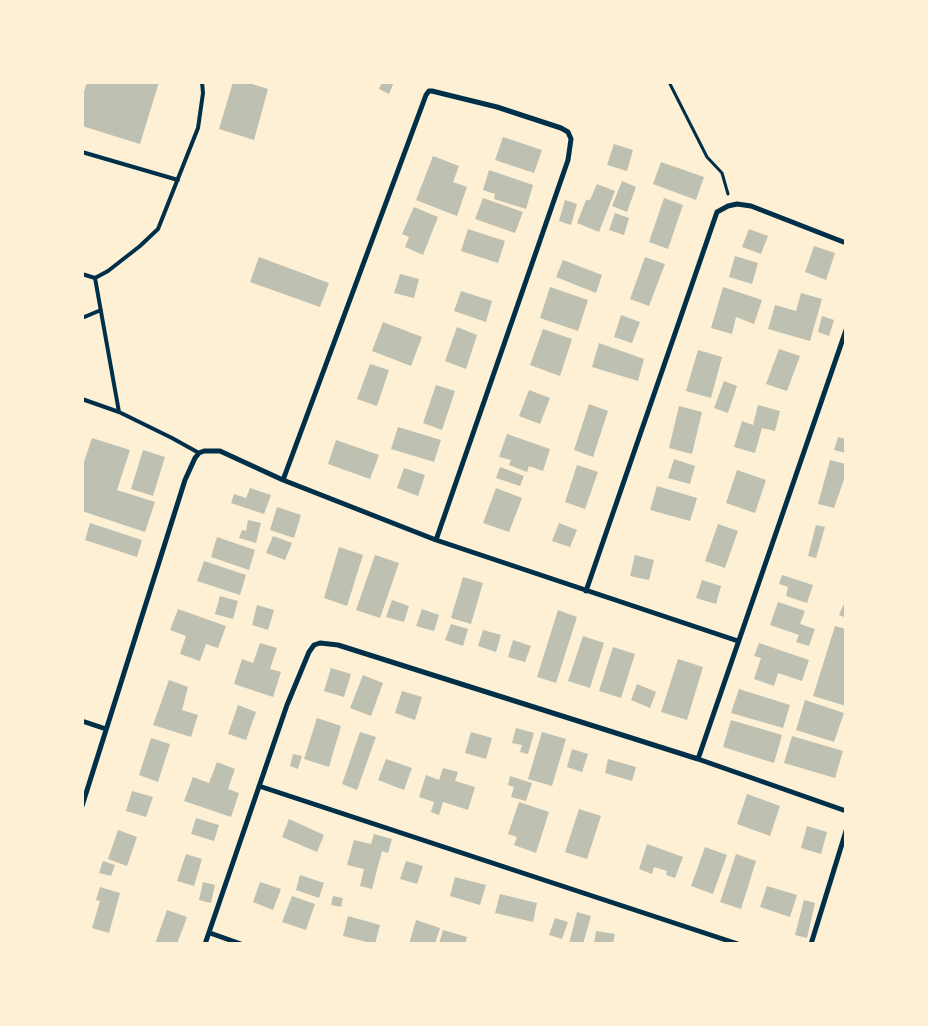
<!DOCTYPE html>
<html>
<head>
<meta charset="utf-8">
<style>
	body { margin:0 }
	#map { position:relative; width:928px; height:1026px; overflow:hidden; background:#fdf0d5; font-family:"DM Sans",sans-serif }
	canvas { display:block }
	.frame { position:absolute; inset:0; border:84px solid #fdf0d5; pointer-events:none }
</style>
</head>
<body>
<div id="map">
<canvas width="928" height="1026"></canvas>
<div class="frame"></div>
</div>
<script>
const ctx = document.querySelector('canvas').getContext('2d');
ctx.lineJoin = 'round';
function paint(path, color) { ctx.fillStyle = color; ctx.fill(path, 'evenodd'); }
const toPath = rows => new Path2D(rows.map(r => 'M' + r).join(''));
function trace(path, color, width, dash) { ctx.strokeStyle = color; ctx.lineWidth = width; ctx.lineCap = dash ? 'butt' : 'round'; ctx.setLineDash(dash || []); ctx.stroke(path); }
const building = toPath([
	[87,82,159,82,140,144,82,126,82,98],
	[233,82,246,82,268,89,254,140,219,129],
	[382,82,394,82,389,94,379,89],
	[503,137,542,150,534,173,495,160],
	[614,144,633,150,627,171,607,165],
	[433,156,459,166,453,182,467,187,457,216,416,200],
	[661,162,704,177,696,200,653,184],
	[489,170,533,185,526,209,494,199,495,194,483,190],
	[622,181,636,187,627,212,612,206],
	[597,184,615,191,599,232,577,223,586,200,590,200],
	[483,198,523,212,515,233,475,219],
	[664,198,683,205,668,249,649,242],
	[565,200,577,204,571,225,559,221],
	[414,207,438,217,423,255,405,247,409,237,402,234],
	[615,213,629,218,624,235,609,230],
	[468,229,505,241,498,263,461,251],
	[749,229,768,236,761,254,742,247],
	[814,246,835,253,826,280,805,272],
	[735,256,758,263,752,284,729,277],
	[259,257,329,283,320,307,250,282],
	[645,257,665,264,649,306,630,299],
	[563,260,602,275,596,293,556,277],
	[400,274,419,279,414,298,394,293],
	[550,287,588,300,578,331,540,318],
	[723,287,762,300,754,324,736,317,732,334,711,328],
	[461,291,492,301,486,322,454,311],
	[801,293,822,299,810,341,768,329,775,305,796,311],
	[621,315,640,322,632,343,614,337],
	[822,316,834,320,829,336,818,332],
	[383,322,422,337,411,366,372,351],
	[457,327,477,335,466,369,445,361],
	[543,329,572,339,560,376,530,365],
	[599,343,644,359,638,381,592,367],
	[779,349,800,356,787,391,766,384],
	[698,350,722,357,711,398,686,391],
	[370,364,389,370,377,406,357,399],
	[724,381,737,386,728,413,714,408],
	[436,385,455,391,442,430,423,423],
	[529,390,550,398,540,424,519,416],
	[589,404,608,411,593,457,574,450],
	[758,405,780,411,775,431,762,428,755,453,734,447,742,421,753,425],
	[679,406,702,412,692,454,669,448],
	[398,427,441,440,434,462,391,449],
	[507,434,550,449,543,471,529,466,527,472,509,465,511,460,499,457],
	[838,437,846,439,846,453,834,450],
	[92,438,130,450,117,490,155,502,145,532,82,511,82,468],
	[336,440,379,455,370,479,328,464],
	[143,450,165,457,153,496,131,489],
	[674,459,695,466,690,484,668,478],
	[830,460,846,464,846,474,834,508,818,504],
	[577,465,598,472,585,509,565,502],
	[500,467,524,476,520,486,496,478],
	[404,468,425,475,418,496,397,488],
	[737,470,766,480,755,513,726,503],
	[657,486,697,498,690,521,650,510],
	[250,488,271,495,264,514,231,503,234,494,246,498],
	[496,488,522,498,509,532,483,523],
	[277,507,301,515,294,538,270,530],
	[248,520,261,523,256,543,239,538,242,530,246,531],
	[90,523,142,540,137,557,85,540],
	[559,523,577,530,570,547,552,541],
	[718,524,738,531,725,568,705,561],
	[816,525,825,527,816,558,808,556],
	[273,536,292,543,285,560,266,553],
	[217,537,255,550,249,570,211,557],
	[339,547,363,555,347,606,324,598],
	[375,555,399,563,380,618,356,610],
	[635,555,654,560,649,580,630,576],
	[204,561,246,575,240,595,197,581],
	[782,575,813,585,807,603,786,596,788,587,779,584],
	[463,577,483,583,471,624,451,618],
	[702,580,721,586,716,604,696,598],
	[220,596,238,601,233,619,215,614],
	[846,599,846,618,839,615],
	[392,600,409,606,404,622,386,617],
	[778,602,805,611,800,624,815,629,809,646,796,642,799,635,770,625],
	[257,605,274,610,268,630,252,625],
	[178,609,226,626,218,648,206,644,200,661,180,654,186,636,170,630],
	[422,609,439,615,434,631,416,626],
	[558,610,577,617,556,683,537,677],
	[451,624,468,629,463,646,445,640],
	[835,626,846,629,846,706,813,696],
	[483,630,501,635,496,652,478,646],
	[583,636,604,643,590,688,568,681],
	[513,640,531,646,525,662,508,657],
	[260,643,277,648,270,669,281,672,273,697,234,684,242,659,253,663],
	[759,643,809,660,802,681,778,673,774,686,754,679,761,658,754,656],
	[613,647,635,654,621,698,599,691],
	[678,659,703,667,687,720,661,712],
	[331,668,351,674,344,697,324,691],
	[363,675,383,683,371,716,350,708],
	[169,680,188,687,182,710,198,715,191,737,153,725],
	[637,684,656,692,650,708,631,700],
	[739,689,790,705,783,728,731,713],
	[402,691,422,697,415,720,395,713],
	[805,700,844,713,834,742,796,730],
	[238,705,256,712,246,740,228,734],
	[317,718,341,726,329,767,304,759],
	[731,720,782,735,774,763,723,747],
	[516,728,534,733,528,754,520,752,522,745,512,743],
	[360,732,376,737,357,790,342,784],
	[471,732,492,738,486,759,465,753],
	[542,732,566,739,552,786,528,779],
	[792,736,843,751,835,778,784,763],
	[151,738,170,744,158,782,139,775],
	[572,749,588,754,582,772,567,767],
	[293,754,302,756,298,769,290,766],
	[386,759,412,768,404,790,378,780],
	[608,759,636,767,632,781,605,773],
	[217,762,235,769,228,789,239,793,231,817,184,801,193,777,209,783],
	[443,768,458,772,455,781,475,787,468,810,443,802,439,815,431,812,434,802,419,797,426,775,439,780],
	[510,776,532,783,526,801,511,797,514,787,508,785],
	[132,791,153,797,146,817,126,811],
	[747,794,780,806,770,836,737,824],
	[519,802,549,812,536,853,514,845,517,837,508,834],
	[579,809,601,816,587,859,565,852],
	[196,818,219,825,214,841,191,834],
	[289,819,324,835,317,852,282,837],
	[807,826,827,832,821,854,801,848],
	[118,830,137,837,127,866,108,859],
	[374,834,392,839,388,853,382,851,372,889,360,886,364,869,347,865,354,840,371,844],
	[647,844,683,857,675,878,666,875,667,871,654,867,652,874,639,869],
	[705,847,727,855,713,894,691,886],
	[186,854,202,859,194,886,177,881],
	[736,854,756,861,741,909,720,902],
	[103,861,115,865,111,876,99,873],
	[406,861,423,866,417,884,400,879],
	[300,875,324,883,319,898,296,890],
	[455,877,486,885,480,905,450,896],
	[203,882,215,885,211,903,199,900],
	[260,882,281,889,273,910,253,902],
	[767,886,797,895,790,917,760,907],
	[100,887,120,893,109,933,92,928,100,901,96,900],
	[500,894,537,903,533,922,495,913],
	[292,896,315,904,306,930,282,922],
	[333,896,343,898,341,907,331,905],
	[804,900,815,903,807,938,795,935],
	[167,910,187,917,177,944,155,944],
	[577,912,591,916,583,944,569,944],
	[348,916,380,925,375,944,343,936],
	[555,918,568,922,562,939,549,935],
	[416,920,440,928,435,944,409,944],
	[443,930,467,937,465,944,439,944],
	[596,931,615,934,613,944,594,944]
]);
const path = toPath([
	[669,82,707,157,722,173,728,194]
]);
const service = toPath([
	[82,152,178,180],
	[82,274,95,278,108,271,140,246,158,229,198,128,203,93,202,82],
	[95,278,119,412],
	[82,318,101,310],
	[82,399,119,412,172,438,199,453]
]);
const minor = toPath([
	[283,480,426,95,429,91,432,91,444,94,497,107,561,128,568,132,571,139,568,160,436,540],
	[586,591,717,212,728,206,737,204,751,206,846,243],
	[82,721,106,729],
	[698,759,846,330],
	[259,786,738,944],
	[82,806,185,480,195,458,199,453,204,451,220,451,283,480,436,540,738,641],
	[210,933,241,944],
	[205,944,287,705,309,652,314,645,320,643,338,645,698,759,846,811],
	[811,944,846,831]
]);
paint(building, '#bec0b2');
trace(path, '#003049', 3);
trace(service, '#003049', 4);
trace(minor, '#003049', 5);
</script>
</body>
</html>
